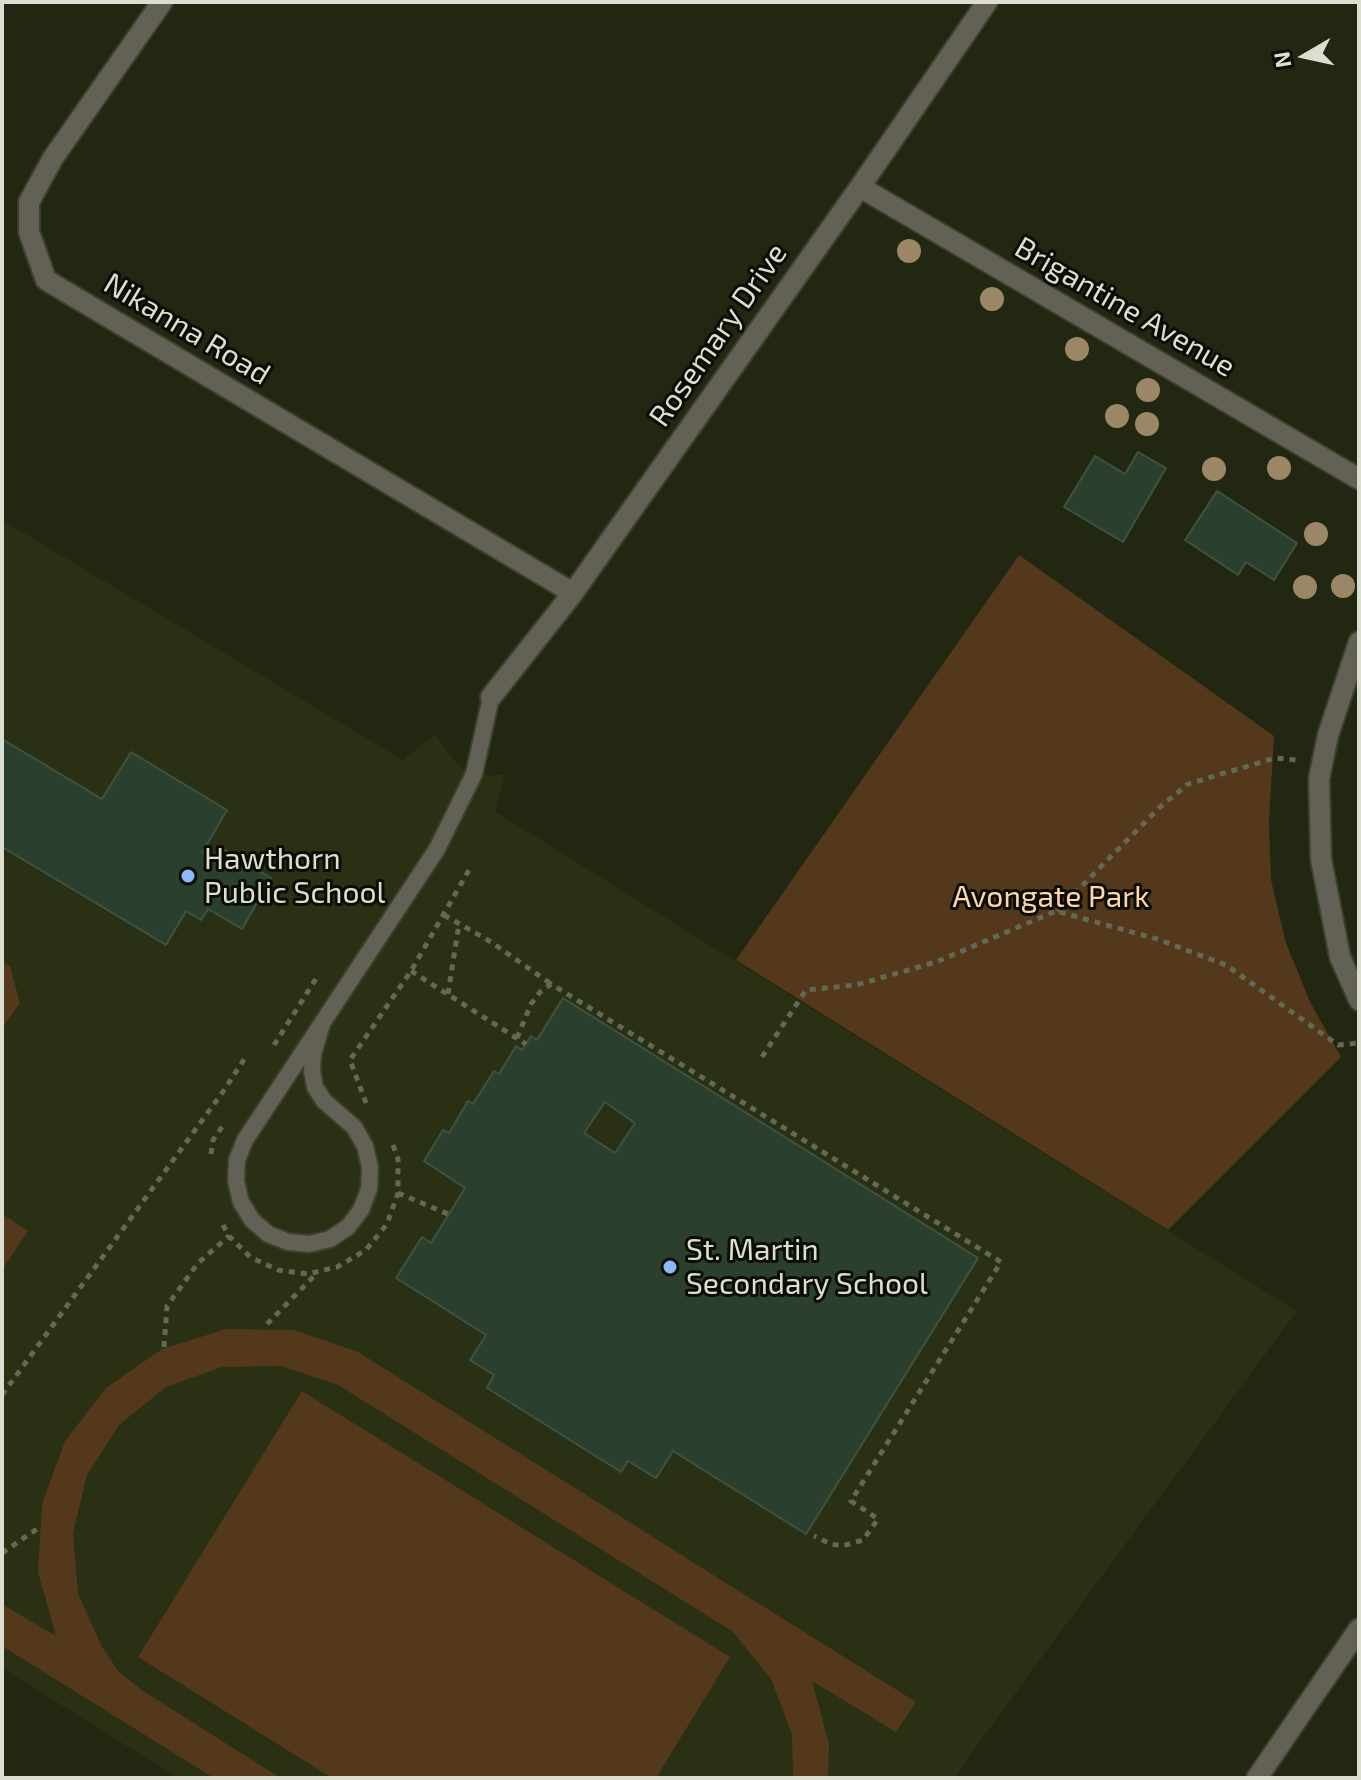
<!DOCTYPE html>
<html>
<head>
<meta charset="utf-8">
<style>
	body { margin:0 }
	#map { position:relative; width:1361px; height:1780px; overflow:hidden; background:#212710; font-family:"Exo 2",sans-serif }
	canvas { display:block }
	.frame { position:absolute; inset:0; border:4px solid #dbdfd1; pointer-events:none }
	.north { position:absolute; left:1265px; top:16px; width:80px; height:80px; -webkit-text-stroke:6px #0c0e06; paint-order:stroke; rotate:261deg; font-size:22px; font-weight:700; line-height:32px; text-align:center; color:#dbdfd1 }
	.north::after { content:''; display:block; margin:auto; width:28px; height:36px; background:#dbdfd1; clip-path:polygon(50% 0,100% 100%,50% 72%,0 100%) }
</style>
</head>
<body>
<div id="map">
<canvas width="1361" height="1780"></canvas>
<div class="frame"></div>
<div class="north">N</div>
</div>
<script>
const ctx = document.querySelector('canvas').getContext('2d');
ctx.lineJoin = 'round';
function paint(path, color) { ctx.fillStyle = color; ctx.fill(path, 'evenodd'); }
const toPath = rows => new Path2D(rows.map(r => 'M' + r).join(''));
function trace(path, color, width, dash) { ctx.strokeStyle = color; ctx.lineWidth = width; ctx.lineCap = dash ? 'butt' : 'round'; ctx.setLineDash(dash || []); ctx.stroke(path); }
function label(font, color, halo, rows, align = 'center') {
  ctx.font = font + ' "Exo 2",sans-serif'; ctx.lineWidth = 6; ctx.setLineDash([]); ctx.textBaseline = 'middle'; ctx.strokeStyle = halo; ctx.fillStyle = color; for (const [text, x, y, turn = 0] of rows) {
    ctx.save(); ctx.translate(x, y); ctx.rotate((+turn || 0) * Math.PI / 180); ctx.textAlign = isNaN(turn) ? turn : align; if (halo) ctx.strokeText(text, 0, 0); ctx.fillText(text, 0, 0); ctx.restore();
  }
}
const built = toPath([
	[2,520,403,760,435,734,452,758,463,768,490,776,504,774,496,812,1297,1311,973,1751,956,1778,178,1778,2,1668]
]);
const green = toPath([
	[1019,555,1274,736,1269,822,1271,880,1286,943,1310,1002,1341,1057,1168,1230,736,960],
	[2,961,10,966,20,1003,2,1028],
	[2,1214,28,1231,2,1270],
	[226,1329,294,1330,358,1352,916,1702,896,1732,812,1681,829,1744,828,1778,793,1778,792,1734,771,1679,733,1632,338,1385,281,1366,222,1367,166,1387,119,1425,87,1475,73,1533,78,1593,102,1647,119,1672,143,1691,281,1778,214,1778,2,1646,2,1604,56,1636,38,1572,42,1504,65,1441,106,1388,162,1349],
	[302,1391,730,1657,656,1778,332,1778,138,1657]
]);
const building = toPath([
	[1138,452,1166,468,1123,542,1064,507,1095,456,1125,474,1138,452],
	[1217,491,1297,543,1274,580,1246,562,1238,575,1185,540,1217,491],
	[2,739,102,799,131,752,227,810,202,853,213,859,220,847,271,878,242,929,208,909,201,920,186,911,166,945,2,847,2,739],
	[563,998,978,1258,806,1534,673,1451,656,1478,628,1461,621,1472,487,1388,494,1375,470,1360,486,1335,396,1278,422,1237,431,1243,465,1188,424,1161,443,1130,449,1133,468,1101,473,1104,494,1071,499,1074,516,1046,522,1050,531,1036,537,1040,563,998],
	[605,1102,635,1123,615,1153,584,1133,605,1102]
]);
const path = toPath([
	[1057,911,1160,807,1188,784,1275,758,1296,760],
	[444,915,491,942,551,984],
	[411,971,526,1044],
	[448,994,459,924],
	[517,1038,531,1004,540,992,551,984,1001,1262,851,1501,878,1519,863,1540,842,1546,831,1544,814,1536],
	[274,1045,319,974],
	[762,1057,806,990,856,985,936,962,1056,911,1157,939,1226,965,1338,1045,1359,1043],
	[366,1103,350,1060,411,971,469,870],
	[211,1154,213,1140,222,1127],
	[398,1193,448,1214],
	[223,1225,229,1236,250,1257,278,1270,308,1274,337,1267,366,1250,387,1224,398,1193,398,1159,393,1145],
	[267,1324,317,1273],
	[164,1347,167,1306,198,1263,229,1236],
	[2,1395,222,1093,245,1058],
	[2,1553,37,1529]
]);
const service = toPath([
	[322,1024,313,1054,312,1071,315,1087,324,1101,354,1127,365,1146,370,1167,369,1189,361,1210,348,1227,330,1239,309,1244,288,1242,268,1234,252,1220,241,1202,236,1181,237,1160,245,1140,437,849,474,774,491,697]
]);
const minor = toPath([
	[162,2,53,158,29,202,29,232,46,280,573,593],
	[860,187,1359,479],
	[1359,642,1328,735,1319,779,1321,859,1340,957,1359,1000],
	[491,697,573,593,860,187,987,2],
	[1257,1778,1359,1629]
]);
const trees = [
	[909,251],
	[992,299],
	[1077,349],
	[1148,390],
	[1117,416],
	[1147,424],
	[1279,468],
	[1214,469],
	[1316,534],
	[1343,586],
	[1305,587]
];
const markers = [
	[188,876,8,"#8cb9fc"],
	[670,1267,8,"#8cb9fc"]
];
const streetNames = [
	["Brigantine Avenue",1125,307,30],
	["Nikanna Road",187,329,31],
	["Rosemary Drive",718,335,-55]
];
const poiNames = [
	["Hawthorn",204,859],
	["Public School",204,893],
	["St. Martin",686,1250],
	["Secondary School",686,1284]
];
const parkNames = [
	["Avongate Park",1051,897]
];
paint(built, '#293013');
paint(green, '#53381b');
paint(building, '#2b3f2e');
trace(building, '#3f5341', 2);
trace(service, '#3b412b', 20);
trace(minor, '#3b412b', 24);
trace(path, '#636955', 5, [6, 6]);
trace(service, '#636055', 16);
trace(minor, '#636055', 20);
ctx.fillStyle = '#9b8666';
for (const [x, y] of trees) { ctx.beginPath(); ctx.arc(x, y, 12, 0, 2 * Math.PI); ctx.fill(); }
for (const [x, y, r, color] of markers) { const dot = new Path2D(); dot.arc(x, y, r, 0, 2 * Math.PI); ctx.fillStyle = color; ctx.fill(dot); trace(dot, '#0c0e06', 3); }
label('30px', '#dbdfd1', '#0c0e06', streetNames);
label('30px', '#dbdfd1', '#0c0e06', poiNames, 'left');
label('30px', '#fed4ac', '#0c0e06', parkNames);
</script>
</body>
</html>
